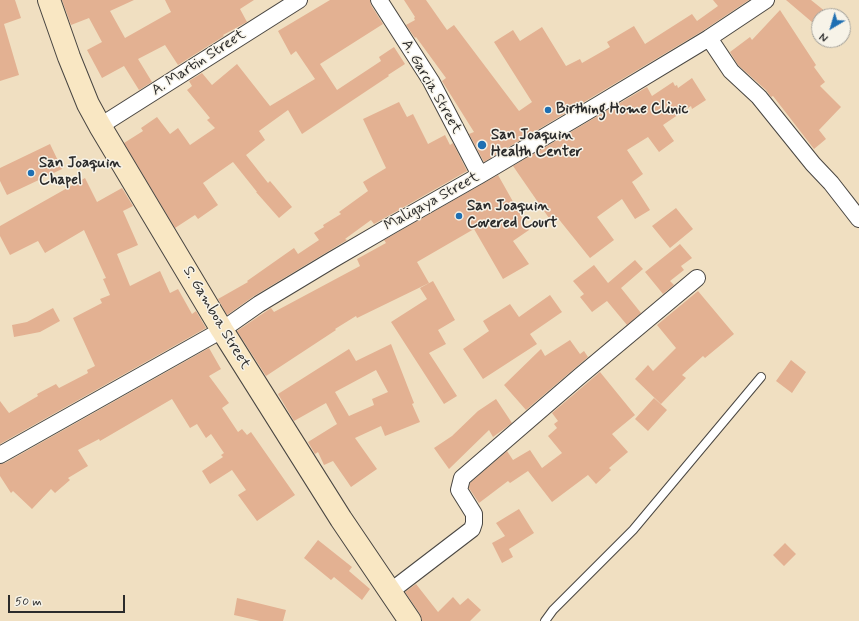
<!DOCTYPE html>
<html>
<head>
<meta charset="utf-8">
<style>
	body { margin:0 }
	#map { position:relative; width:859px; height:621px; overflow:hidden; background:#f0dfc1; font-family:Mynerve,sans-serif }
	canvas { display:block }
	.north { position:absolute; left:811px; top:8px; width:40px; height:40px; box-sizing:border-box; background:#f7f3e8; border:1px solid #a5a39c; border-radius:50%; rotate:218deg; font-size:11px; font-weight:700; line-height:16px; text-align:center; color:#2b2b2b }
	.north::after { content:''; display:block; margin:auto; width:14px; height:18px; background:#1f6fb2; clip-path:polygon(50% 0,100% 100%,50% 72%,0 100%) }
	.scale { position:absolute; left:8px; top:595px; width:117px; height:18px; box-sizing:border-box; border:2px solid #2b2b2b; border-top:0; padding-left:5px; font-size:12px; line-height:14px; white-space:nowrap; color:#2b2b2b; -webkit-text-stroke:3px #f7f3e8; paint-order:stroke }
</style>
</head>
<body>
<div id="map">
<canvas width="859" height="621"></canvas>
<div class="north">N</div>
<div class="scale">50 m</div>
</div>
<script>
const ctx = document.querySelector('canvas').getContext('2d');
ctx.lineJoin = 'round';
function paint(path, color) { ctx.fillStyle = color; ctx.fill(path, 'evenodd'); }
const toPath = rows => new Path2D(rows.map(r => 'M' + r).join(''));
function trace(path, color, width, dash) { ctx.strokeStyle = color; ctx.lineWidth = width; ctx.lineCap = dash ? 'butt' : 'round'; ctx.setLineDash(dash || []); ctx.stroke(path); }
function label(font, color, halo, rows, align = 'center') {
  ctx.font = font + ' Mynerve,sans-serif'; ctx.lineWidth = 3; ctx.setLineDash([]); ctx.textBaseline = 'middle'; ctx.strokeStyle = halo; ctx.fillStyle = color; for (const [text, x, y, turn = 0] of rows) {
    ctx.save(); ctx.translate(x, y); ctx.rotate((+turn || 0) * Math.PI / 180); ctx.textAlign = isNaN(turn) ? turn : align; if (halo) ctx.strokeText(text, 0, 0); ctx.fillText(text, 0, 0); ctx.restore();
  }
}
const building = toPath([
	[0,0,15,0,21,18,4,24,19,75,0,81],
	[62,0,134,0,110,11,125,38,171,12,165,0,254,0,240,9,247,22,223,35,224,36,178,65,165,45,138,59,152,82,139,90,124,66,102,78,87,50,102,42,89,18,71,25],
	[330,0,370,0,371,5,383,24,320,64,337,90,381,61,379,57,394,47,405,64,388,75,389,76,302,134,288,110,259,131,265,140,246,155,268,183,270,181,292,207,279,218,256,192,257,192,233,162,203,183,218,205,198,219,195,215,175,228,124,143,143,131,141,128,157,117,170,134,178,128,190,145,215,128,207,120,210,118,187,90,192,86,189,81,202,73,212,85,237,64,270,106,315,79,296,51,291,55,278,31],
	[404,0,426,0,447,30,454,25,519,111,532,102,494,42,513,30,520,41,542,27,566,66,580,59,582,63,610,47,607,42,634,26,645,44,692,14,697,21,718,6,713,0,749,0,704,30,484,162,469,134,474,132,442,81,446,78,416,37,415,38,406,25,415,20,414,18,415,17],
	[786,0,811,0,831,16,819,16,819,28],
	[780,10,816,65,814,67,825,82,820,86,841,107,819,130,826,139,814,149,773,96,771,97,766,90,738,65,730,52,750,37,752,40],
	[692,78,706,100,692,109,691,106,663,125,674,141,659,152,648,137,627,150,643,174,632,182,650,210,635,219,622,199,597,217,614,240,590,258,557,217,551,221,513,166,647,87,652,96,673,82,675,86,677,85,678,88],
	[399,102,407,117,413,114,428,144,445,135,450,145,453,143,467,171,374,224,371,220,345,239,347,240,254,296,227,315,218,299,248,282,247,281,294,248,298,254,319,240,314,233,324,227,323,225,341,214,339,212,368,191,363,182,386,168,363,119],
	[50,144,62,169,7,195,0,181,0,168],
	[498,175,529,230,513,241,529,264,503,279,474,229,417,262,429,283,357,318,356,316,335,329,336,330,266,376,237,331,271,308,274,312,360,266,357,259,386,243,384,240],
	[85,178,97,202,122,188,133,206,123,211,138,245,117,254,130,286,160,271,170,293,178,289,192,314,196,311,206,328,0,444,0,401,9,413,38,396,37,394,56,384,59,388,88,373,87,370,95,366,73,318,102,303,100,299,110,295,103,279,106,278,84,230,45,253,38,241,10,255,0,236,0,226],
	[676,208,693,229,670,248,652,226],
	[680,244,692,258,681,266,684,270,670,281,674,285,663,294,645,272],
	[635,260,643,269,621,288,641,313,627,325,607,301,592,312,580,297,584,294,573,281,594,265,608,283],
	[433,281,455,320,438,330,446,344,429,353,457,396,444,404,391,322,427,299,420,288],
	[698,291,734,334,705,358,703,356,682,375,686,378,661,404,635,379,648,365,653,371,676,348,657,325],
	[550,295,562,312,530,334,537,344,483,379,463,349,489,331,483,321,510,304,519,317],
	[53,308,60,321,40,332,14,337,12,325,27,322],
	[570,340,580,354,584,351,588,357,526,410,504,385,541,349,545,356],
	[391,344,414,403,412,404,420,422,385,436,381,426,355,438,377,469,351,487,333,461,324,465,318,452,315,454,308,442,337,424,326,403,294,421,278,394,349,349,356,361],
	[376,370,388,392,372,399,374,405,349,416,335,392],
	[209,348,221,369,209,376,229,403,222,408,238,432,242,429,247,435,251,432,295,495,257,521,238,495,246,490,232,470,210,484,202,471,223,457,221,455,224,453,211,434,206,438,197,424,190,428,172,399,100,441,99,439,78,450,88,466,68,478,70,480,55,493,51,489,32,509,13,491,11,493,0,476,0,464,5,463],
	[791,360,806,372,792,393,776,381],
	[600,372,635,415,612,434,628,452,609,468,611,470,596,484,588,475,552,502,528,471,510,483,508,481,479,503,469,488,470,483,507,451,513,460,530,450,542,468,562,453,548,436,557,428,554,424,558,421,552,413],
	[654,398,667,410,648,431,635,419],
	[496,399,512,423,493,437,489,430,449,469,434,448,452,436,478,411],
	[519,509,534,533,509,549,513,557,502,563,492,543,505,536,496,523],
	[318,540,352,567,349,571,370,589,362,600,334,577,331,580,304,558],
	[785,543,796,554,784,566,773,555],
	[416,584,438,612,453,597,460,605,468,598,481,610,470,621,422,621,420,614,405,592],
	[237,598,286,610,283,621,260,621,234,615]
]);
const lane = toPath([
	[545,621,553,610,633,530,761,377]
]);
const street = toPath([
	[379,0,431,81,480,175],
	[709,38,731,71,759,97,813,164,831,183,859,219],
	[100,126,299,0],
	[0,455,222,330,259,304,332,260,392,225,480,175,598,105,709,38,766,0],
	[391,591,472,529,474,523,474,514,459,490,462,478,580,376,697,278]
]);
const secondary = toPath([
	[49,0,69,57,88,104,100,126,222,330,341,519,410,621]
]);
const markers = [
	[548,110,4,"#1f6fb2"],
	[482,145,5,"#1f6fb2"],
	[31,173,4,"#1f6fb2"],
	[459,216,4,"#1f6fb2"]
];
const streetNames = [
	["A. Martin Street",199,63,-33],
	["A. Garcia Street",431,87,60],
	["Maligaya Street",432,202,-29],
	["S. Gamboa Street",216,318,59]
];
const poiNames = [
	["Birthing Home Clinic",556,110],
	["San Joaquin",491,136],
	["Health Center",491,153],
	["San Joaquin",39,164],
	["Chapel",39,181],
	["San Joaquin",467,207],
	["Covered Court",467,224]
];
paint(building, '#e3b192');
trace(lane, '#494642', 10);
trace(street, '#494642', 18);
trace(secondary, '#494642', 24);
trace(lane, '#fff', 8);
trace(street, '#fff', 16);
trace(secondary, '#f9e7c3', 22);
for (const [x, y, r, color] of markers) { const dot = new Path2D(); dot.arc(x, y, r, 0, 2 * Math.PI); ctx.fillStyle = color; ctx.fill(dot); trace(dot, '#f7f3e8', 1.5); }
label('15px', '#2b2b2b', '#f7f3e8', streetNames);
label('bold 15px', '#2b2b2b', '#f7f3e8', poiNames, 'left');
</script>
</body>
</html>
